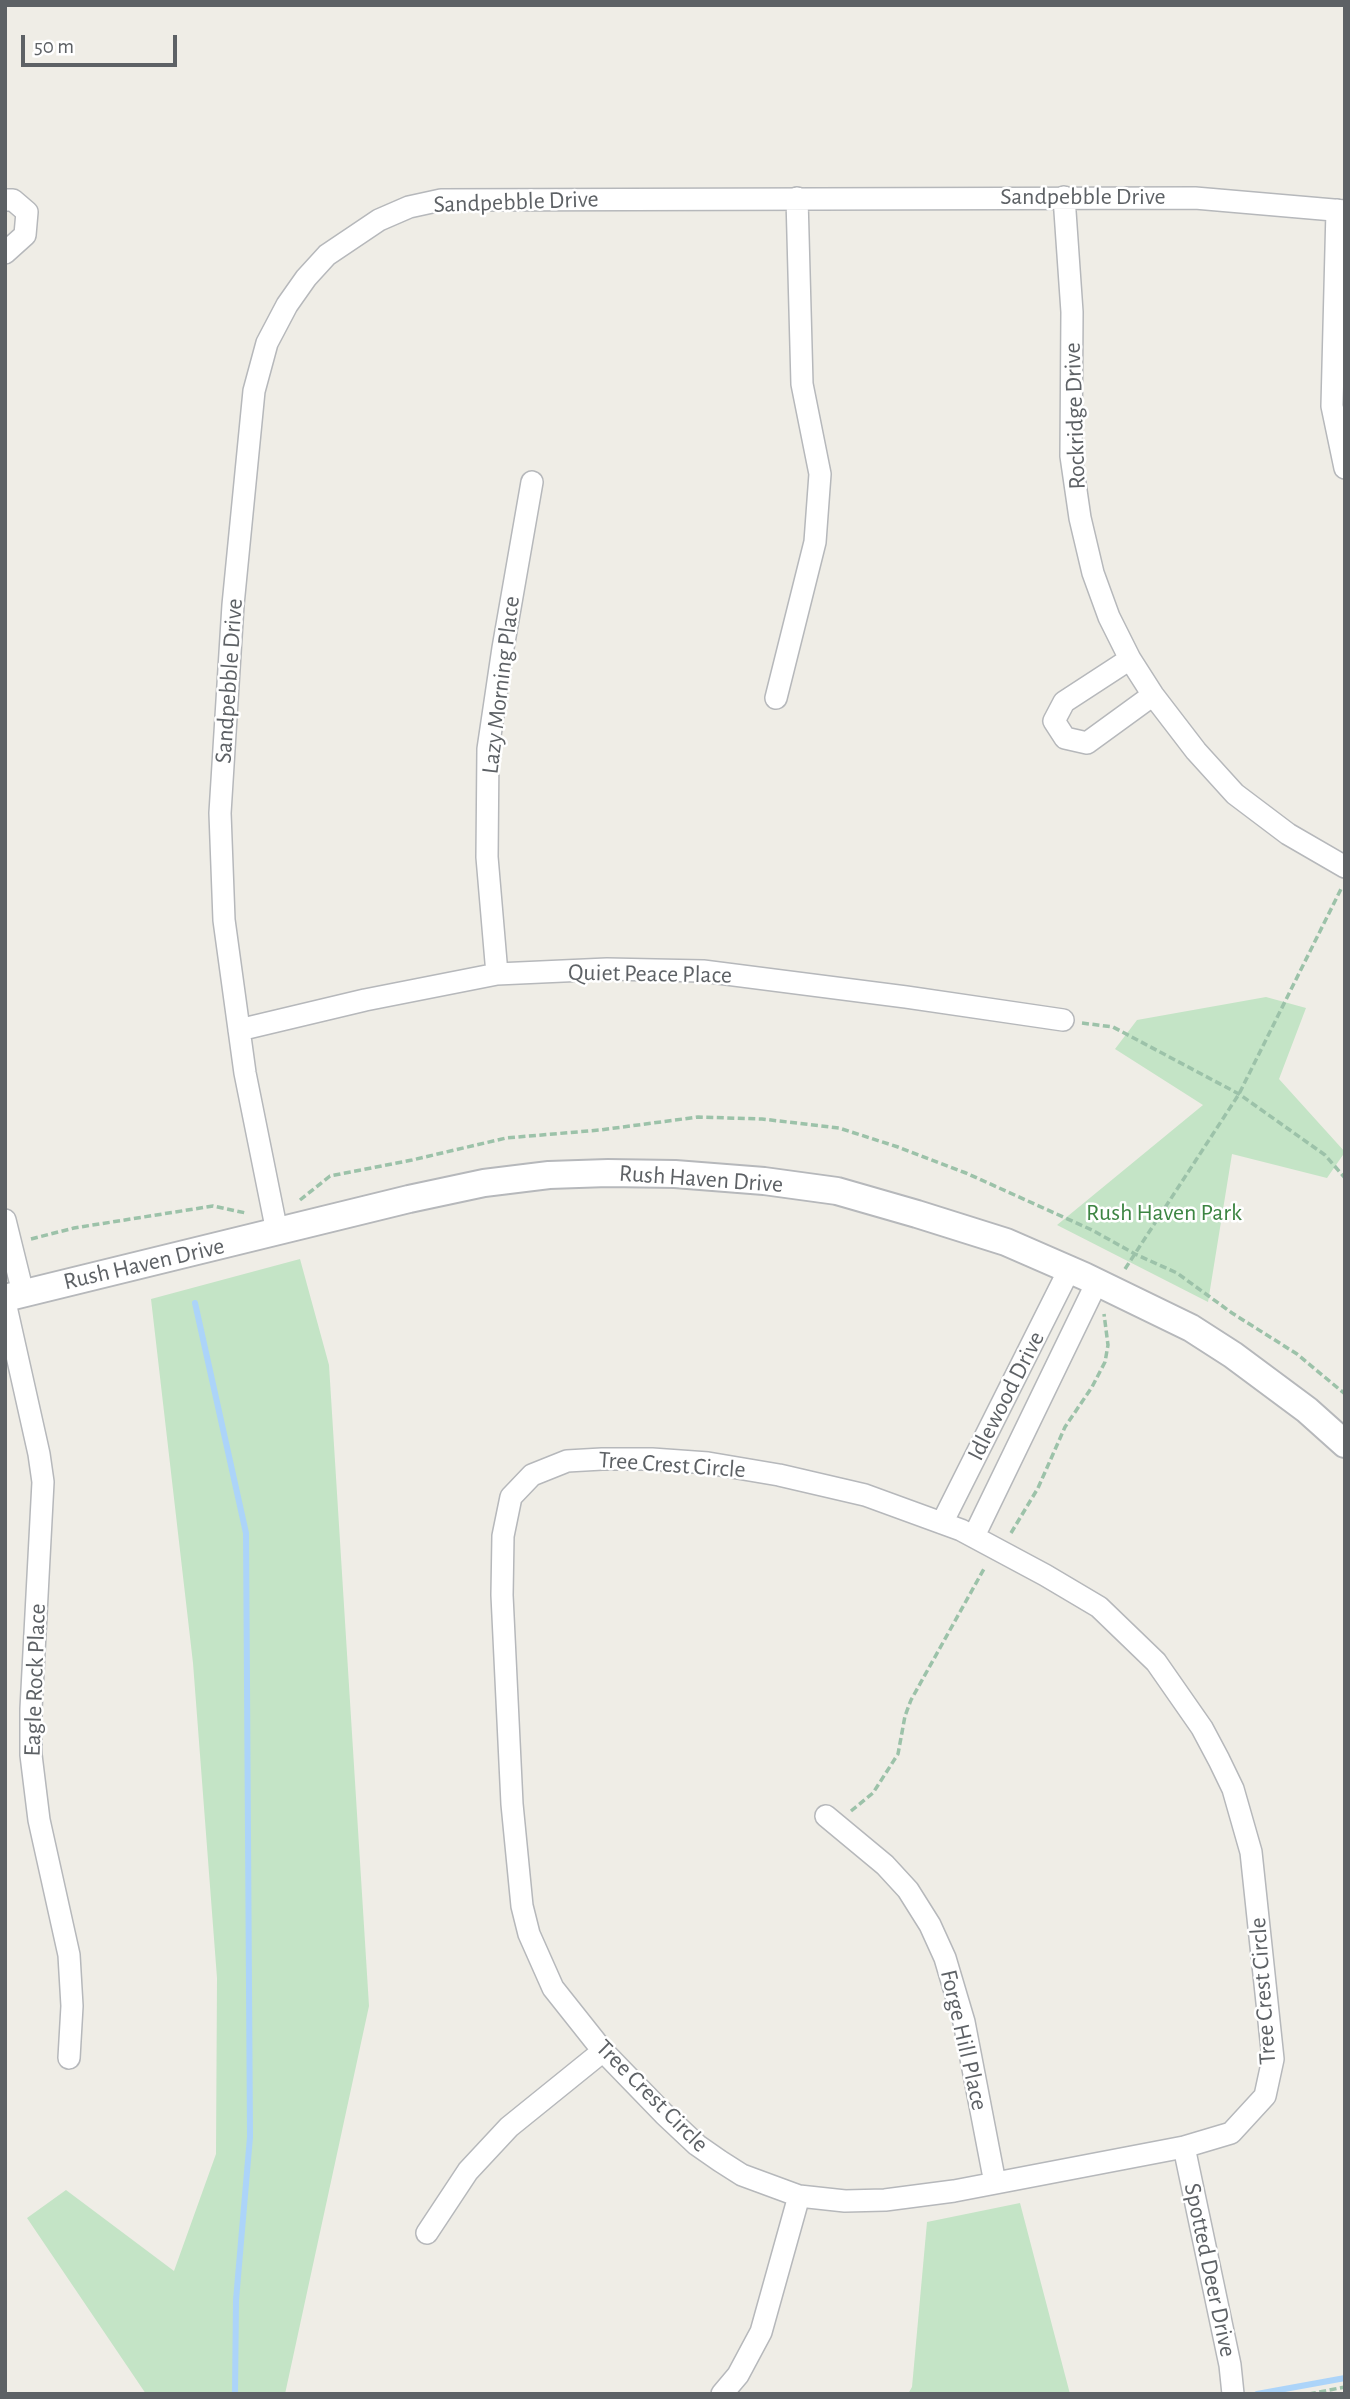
<!DOCTYPE html>
<html>
<head>
<meta charset="utf-8">
<style>
	body { margin:0 }
	#map { position:relative; width:1350px; height:2399px; overflow:hidden; background:#efede6; font-family:"Alegreya Sans",sans-serif }
	canvas { display:block }
	.frame { position:absolute; inset:0; border:7px solid #5d6165; pointer-events:none }
	.scale { position:absolute; left:21px; top:35px; width:156px; height:32px; box-sizing:border-box; border:4px solid #5d6165; border-top:0; padding-left:9px; font-size:21px; line-height:24px; white-space:nowrap; color:#5d6165; -webkit-text-stroke:5px #fff; paint-order:stroke }
</style>
</head>
<body>
<div id="map">
<canvas width="1350" height="2399"></canvas>
<div class="frame"></div>
<div class="scale">50 m</div>
</div>
<script>
const ctx = document.querySelector('canvas').getContext('2d');
ctx.lineJoin = 'round';
function paint(path, color) { ctx.fillStyle = color; ctx.fill(path, 'evenodd'); }
const toPath = rows => new Path2D(rows.map(r => 'M' + r).join(''));
function trace(path, color, width, dash) { ctx.strokeStyle = color; ctx.lineWidth = width; ctx.lineCap = dash ? 'butt' : 'round'; ctx.setLineDash(dash || []); ctx.stroke(path); }
function label(font, color, halo, rows, align = 'center') {
  ctx.font = font + ' "Alegreya Sans",sans-serif'; ctx.lineWidth = 5; ctx.setLineDash([]); ctx.textBaseline = 'middle'; ctx.strokeStyle = halo; ctx.fillStyle = color; for (const [text, x, y, turn = 0] of rows) {
    ctx.save(); ctx.translate(x, y); ctx.rotate((+turn || 0) * Math.PI / 180); ctx.textAlign = isNaN(turn) ? turn : align; if (halo) ctx.strokeText(text, 0, 0); ctx.fillText(text, 0, 0); ctx.restore();
  }
}
const green = toPath([
	[1266,997,1306,1008,1279,1079,1345,1152,1327,1178,1232,1154,1208,1302,1057,1225,1203,1105,1115,1049,1137,1020],
	[300,1259,329,1365,369,2006,285,2394,146,2394,27,2218,66,2190,174,2271,216,2154,217,1978,193,1663,151,1299],
	[1020,2203,1070,2394,908,2394,912,2387,927,2222]
]);
const stream = toPath([
	[195,1303,246,1533,250,2137,236,2300,235,2394],
	[1257,2394,1345,2378]
]);
const path = toPath([
	[1082,1023,1113,1027,1239,1094,1325,1155,1345,1178],
	[300,1200,330,1176,412,1160,506,1138,600,1130,698,1117,762,1119,839,1128,898,1147,966,1173,1092,1230,1135,1254,1177,1273,1232,1313,1297,1354,1345,1394],
	[31,1239,74,1228,213,1206,246,1213],
	[1125,1269,1239,1094,1342,887],
	[1011,1533,1038,1488,1065,1427,1092,1387,1105,1362,1108,1345,1104,1314],
	[851,1811,873,1793,898,1754,905,1716,911,1700,985,1567],
	[1309,2394,1345,2387]
]);
const minor = toPath([
	[1064,197,1072,312,1071,456,1080,518,1093,573,1109,617,1130,659,1153,695,1196,751,1235,794,1288,834,1345,867],
	[5,200,13,200,27,212,25,235,5,253],
	[1337,210,1332,406,1345,468],
	[1130,659,1064,702,1054,721,1065,738,1087,743,1153,695],
	[776,698,815,542,820,474,802,384,797,198],
	[497,974,487,857,488,749,503,648,532,482],
	[239,1030,365,1000,497,974,607,969,703,971,906,997,1063,1020],
	[5,1220,23,1293],
	[277,1232,245,1073,224,920,220,813,233,605,254,391,267,343,287,305,306,278,327,255,379,220,409,207,441,200,1195,198,1345,211],
	[5,1302,39,1454,43,1482,31,1709,31,1755,39,1820,69,1955,72,2006,69,2058],
	[602,1459,652,1459,708,1463,779,1475,865,1495,961,1530,1045,1575,1099,1607,1156,1662,1202,1728,1219,1760,1233,1789,1251,1852,1273,2059,1265,2096,1231,2133,1184,2147,954,2191,885,2200,845,2201,799,2196,742,2175,720,2161,697,2145,664,2114,603,2051,553,1988,529,1934,522,1906,512,1804,502,1595,503,1536,511,1497,532,1475,567,1461,602,1459],
	[942,1523,1069,1270],
	[974,1536,1097,1282],
	[826,1816,885,1865,908,1890,930,1925,945,1958,964,2022,995,2183],
	[1184,2147,1230,2365,1233,2394],
	[427,2233,468,2171,509,2127,603,2051],
	[722,2394,738,2375,761,2332,799,2196]
]);
const tertiary = toPath([
	[5,1298,409,1199,484,1183,549,1175,608,1173,675,1174,764,1181,837,1191,917,1214,1006,1242,1084,1276,1191,1328,1233,1355,1307,1410,1345,1444]
]);
const streetNames = [
	["Sandpebble Drive",1083,197],
	["Sandpebble Drive",516,202,-2],
	["Rockridge Drive",1075,416,-92],
	["Sandpebble Drive",229,681,-86],
	["Lazy Morning Place",501,685,-83],
	["Quiet Peace Place",650,974,1],
	["Rush Haven Drive",701,1179,4],
	["Rush Haven Drive",144,1264,-13],
	["Idlewood Drive",1006,1396,-63],
	["Tree Crest Circle",672,1465,4],
	["Eagle Rock Place",35,1680,-88],
	["Tree Crest Circle",1263,1991,-94],
	["Forge Hill Place",964,2040,77],
	["Tree Crest Circle",652,2096,45],
	["Spotted Deer Drive",1210,2270,78]
];
const parkNames = [
	["Rush Haven Park",1164,1213]
];
paint(green, '#c4e4c6');
trace(stream, '#acd4f9', 6);
trace(minor, '#b6b8bb', 24);
trace(tertiary, '#b6b8bb', 30);
trace(path, '#9cc2a9', 3.5, [7, 3.5]);
trace(minor, '#fff', 21);
trace(tertiary, '#fff', 26);
label('24px', '#5d6165', '#fff', streetNames);
label('24px', '#3d8543', '#fff', parkNames);
</script>
</body>
</html>
